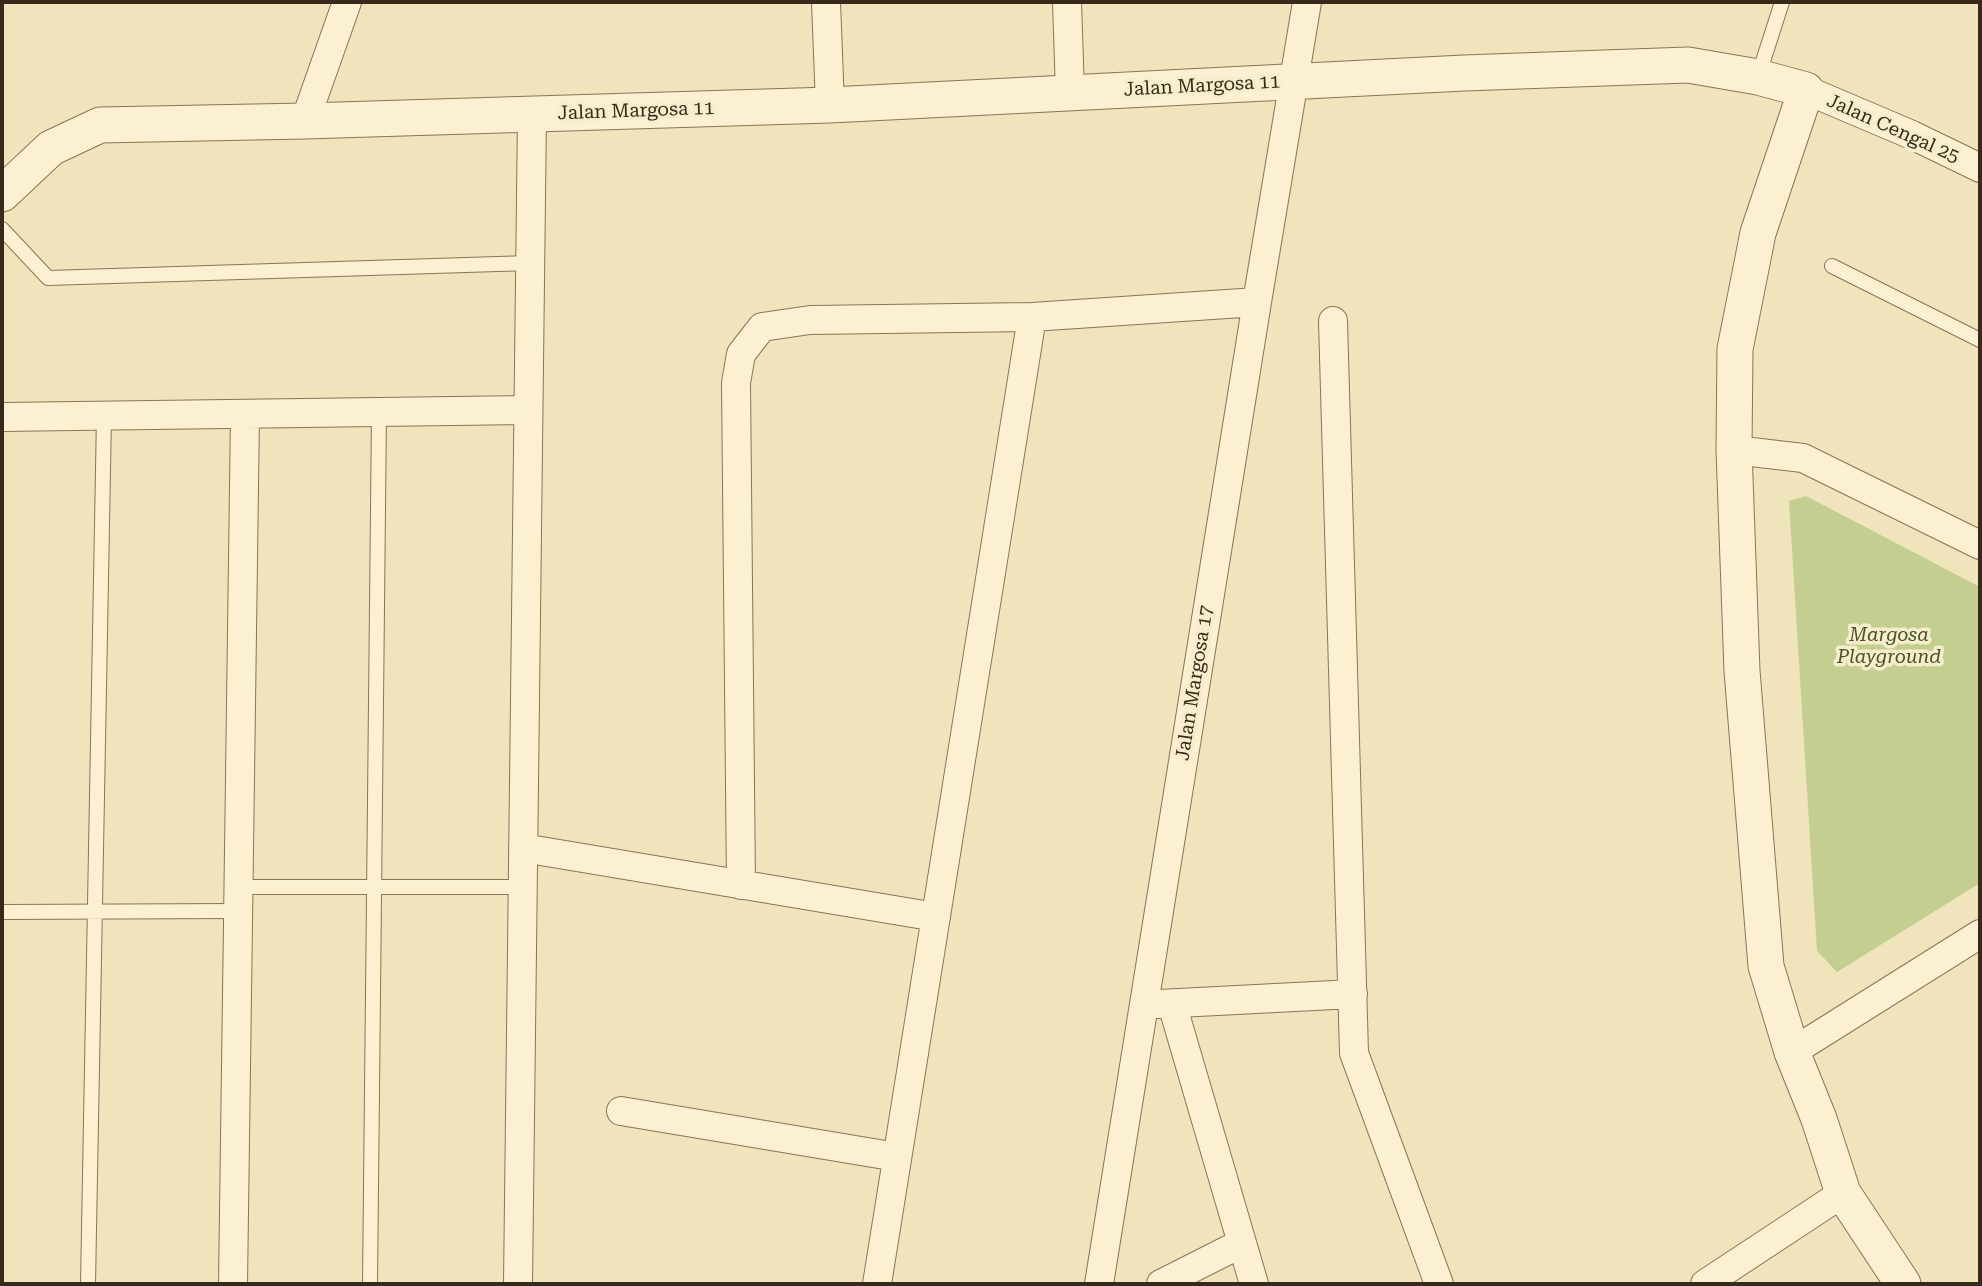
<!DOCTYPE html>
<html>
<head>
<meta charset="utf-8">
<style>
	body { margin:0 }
	#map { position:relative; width:1982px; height:1286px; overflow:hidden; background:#f0e4bd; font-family:"Roboto Serif",serif }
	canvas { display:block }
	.frame { position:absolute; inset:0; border:4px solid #372a1b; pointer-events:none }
</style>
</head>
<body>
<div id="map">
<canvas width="1982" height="1286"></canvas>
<div class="frame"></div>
</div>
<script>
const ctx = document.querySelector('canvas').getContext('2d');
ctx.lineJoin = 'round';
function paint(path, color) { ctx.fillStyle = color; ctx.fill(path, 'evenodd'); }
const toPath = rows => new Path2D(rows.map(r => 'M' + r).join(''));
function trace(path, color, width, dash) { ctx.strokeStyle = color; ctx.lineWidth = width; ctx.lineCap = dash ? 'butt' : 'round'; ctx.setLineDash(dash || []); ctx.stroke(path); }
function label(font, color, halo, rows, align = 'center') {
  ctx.font = font + ' "Roboto Serif",serif'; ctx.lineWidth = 7; ctx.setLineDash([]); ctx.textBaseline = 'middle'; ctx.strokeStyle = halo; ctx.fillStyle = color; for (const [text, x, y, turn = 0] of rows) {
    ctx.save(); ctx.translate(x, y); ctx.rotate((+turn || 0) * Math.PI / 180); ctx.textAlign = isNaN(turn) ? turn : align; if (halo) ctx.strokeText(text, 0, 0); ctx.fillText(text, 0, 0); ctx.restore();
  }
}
const green = toPath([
	[1806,496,1980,587,1980,883,1837,972,1817,951,1789,501]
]);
const service = toPath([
	[1758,77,1782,2],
	[2,229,48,278,530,263],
	[1832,266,1980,340],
	[237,887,523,887],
	[2,912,236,911],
	[88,1284,104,416],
	[370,1284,379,412]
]);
const minor = toPath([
	[826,2,830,105],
	[1067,2,1070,93],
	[1806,90,1912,135,1980,168],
	[305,121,347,2],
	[1333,321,1354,1053,1439,1284],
	[2,417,528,410],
	[1734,450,1803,458,1980,545],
	[523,848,936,917],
	[741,885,736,383,741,354,762,327,810,320,1032,317,1257,302],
	[1159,1004,1353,994],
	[1172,1004,1254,1284],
	[1792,1052,1980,934],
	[621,1111,897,1157],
	[233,1284,245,414],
	[518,1284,532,114],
	[877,1284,1032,317],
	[1099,1284,1257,302,1307,2],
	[1161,1284,1242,1243],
	[1705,1284,1843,1193]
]);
const tertiary = toPath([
	[2,194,51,148,100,125,305,121,830,105,1464,73,1688,65,1758,77,1806,90,1758,233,1735,349,1734,450,1742,671,1766,966,1792,1052,1819,1119,1843,1193,1903,1284]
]);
const streetNames = [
	["Jalan Margosa 11",1202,86,-3],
	["Jalan Margosa 11",636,111,-2],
	["Jalan Cengal 25",1893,129,24],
	["Jalan Margosa 17",1195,683,-81]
];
const parkNames = [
	["Margosa",1889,635],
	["Playground",1889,657]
];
paint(green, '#c4ce91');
trace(service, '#897456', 16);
trace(minor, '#897456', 30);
trace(tertiary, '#897456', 37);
trace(service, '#fbf0d1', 14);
trace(minor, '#fbf0d1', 28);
trace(tertiary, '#fbf0d1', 35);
label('19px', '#372a1b', '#f7edcd', streetNames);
label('italic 19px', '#455521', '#f7edcd', parkNames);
</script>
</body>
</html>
